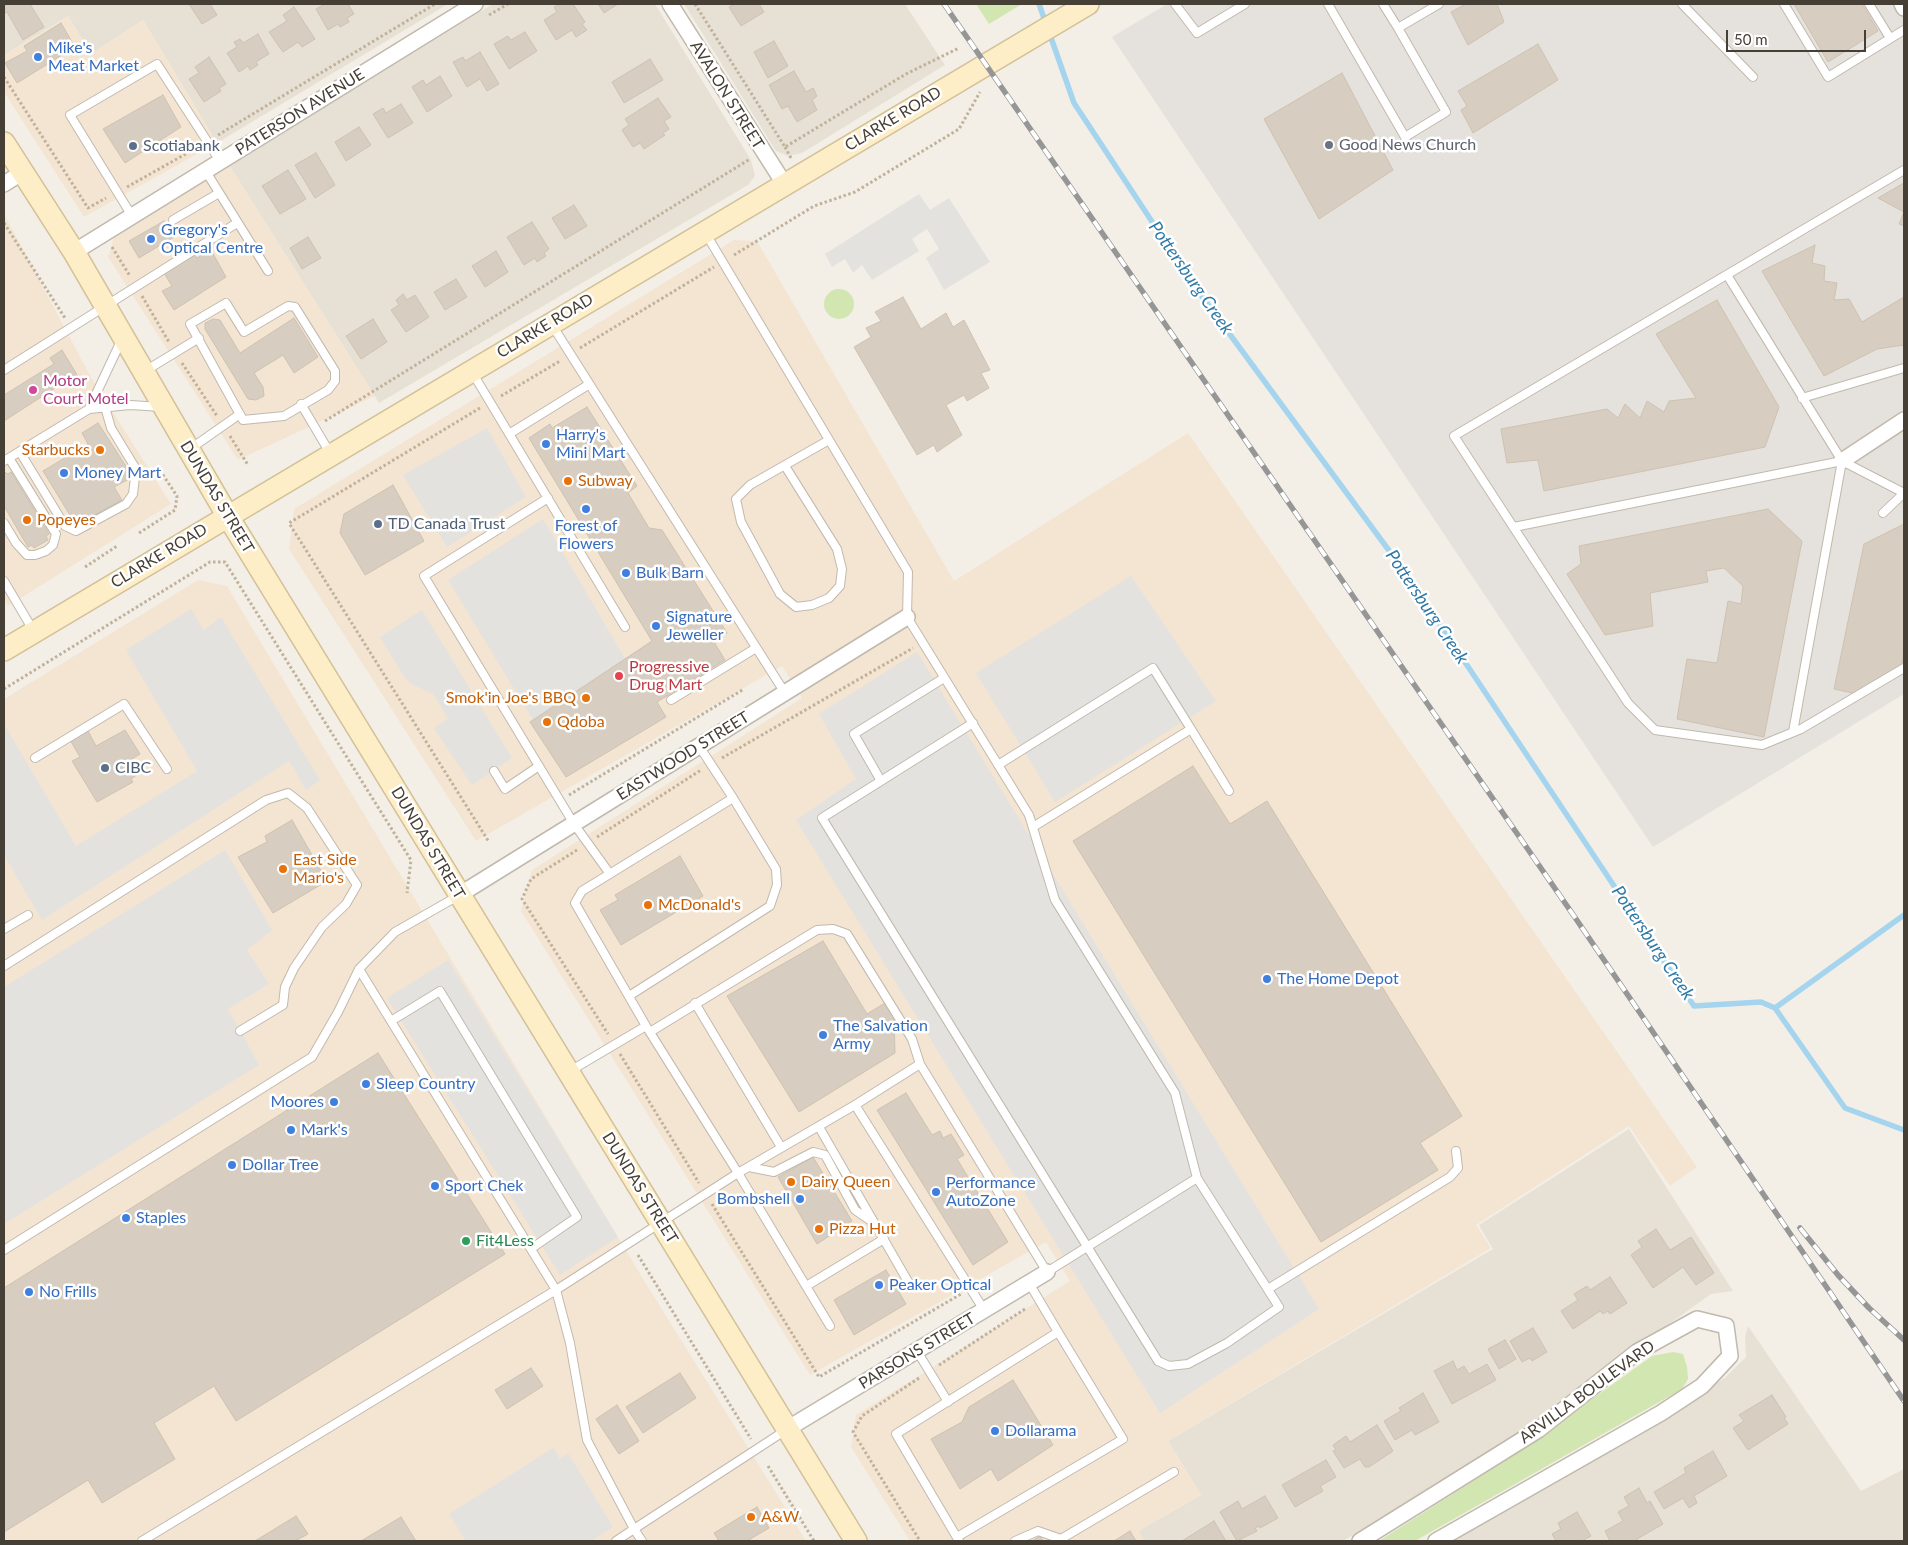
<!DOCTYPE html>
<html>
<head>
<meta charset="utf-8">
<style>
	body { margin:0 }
	#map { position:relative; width:1908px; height:1545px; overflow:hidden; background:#f3efe7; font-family:Lato,sans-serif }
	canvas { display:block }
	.frame { position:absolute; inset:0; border:5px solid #463f36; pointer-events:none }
	.scale { position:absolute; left:1726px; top:30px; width:140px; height:22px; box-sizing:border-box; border:2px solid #463f36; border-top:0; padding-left:6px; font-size:15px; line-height:18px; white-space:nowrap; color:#463f36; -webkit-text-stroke:4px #fff; paint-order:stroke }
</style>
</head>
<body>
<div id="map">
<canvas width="1908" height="1545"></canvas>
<div class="frame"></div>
<div class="scale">50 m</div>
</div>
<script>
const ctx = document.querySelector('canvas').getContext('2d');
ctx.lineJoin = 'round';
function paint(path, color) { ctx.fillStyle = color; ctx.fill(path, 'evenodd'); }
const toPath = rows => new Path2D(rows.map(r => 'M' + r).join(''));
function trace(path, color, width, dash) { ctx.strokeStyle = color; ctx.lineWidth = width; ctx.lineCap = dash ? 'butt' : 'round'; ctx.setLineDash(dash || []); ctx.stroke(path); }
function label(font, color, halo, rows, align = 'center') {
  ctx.font = font + ' Lato,sans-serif'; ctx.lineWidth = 5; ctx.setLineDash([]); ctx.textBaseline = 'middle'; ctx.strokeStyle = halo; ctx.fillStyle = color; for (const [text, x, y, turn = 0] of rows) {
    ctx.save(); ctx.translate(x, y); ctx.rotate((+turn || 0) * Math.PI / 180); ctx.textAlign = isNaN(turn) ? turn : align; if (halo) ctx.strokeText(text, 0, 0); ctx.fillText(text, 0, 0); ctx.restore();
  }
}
const residential = toPath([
	[4,4,448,4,217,143,143,20,91,54,68,16,4,55],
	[493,4,655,4,751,160,755,176,748,185,379,403,229,165],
	[684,4,905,4,945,65,802,153,788,156,776,151],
	[1629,1129,1733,1291,1711,1294,1513,1436,1343,1541,1144,1541,1138,1531,1201,1495,1168,1441,1493,1249,1479,1225],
	[1748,1326,1861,1491,1904,1469,1904,1541,1451,1541,1658,1421,1726,1377,1746,1357,1745,1337]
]);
const commercial = toPath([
	[68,16,91,54,143,20,217,143,84,217,4,92,4,55],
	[229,165,375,396,238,460,108,257,114,237],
	[4,214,92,379,171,504,8,606,4,599],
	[734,240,757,241,954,581,1188,433,1697,1167,1670,1186,1629,1126,1476,1225,1491,1248,1168,1441,1201,1495,1138,1531,1144,1541,910,1541,851,1447,856,1415,1070,1281,1046,1242,810,1375,521,911,532,870,802,698,782,666,476,841,289,549,294,509],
	[198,580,227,586,645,1282,806,1541,4,1541,4,699]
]);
const industrial = toPath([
	[1167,4,1904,4,1904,694,1653,847,1112,37]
]);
const green = toPath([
	[976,4,1022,4,989,24],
	'824 304a15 15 0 1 1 30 0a15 15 0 1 1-30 0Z',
	[1673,1352,1683,1354,1687,1367,1688,1379,1682,1389,1415,1541,1379,1541,1514,1455,1652,1356]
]);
const parking = toPath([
	[919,194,930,210,949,198,990,262,944,290,926,258,939,249,927,229,912,239,919,251,872,280,862,265,853,273,845,259,832,267,825,254],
	[487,428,526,497,447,547,403,475],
	[543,519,626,660,533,720,448,580],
	[1131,576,1216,701,1055,802,976,673],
	[191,609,204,630,221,617,320,780,306,790,289,761,42,920,4,855,4,724,76,846,197,771,126,650],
	[422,610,512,758,472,785,434,728,448,719,433,694,412,684,405,678,380,637],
	[917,652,1319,1309,1160,1413,796,820,856,779,819,714],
	[225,850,272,930,247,950,269,984,228,1009,259,1065,4,1224,4,987],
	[448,960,618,1237,560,1275,387,998],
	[553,1448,560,1459,568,1453,613,1527,591,1541,466,1541,449,1514]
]);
const stream = toPath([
	[1039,4,1046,24],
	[1049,32,1074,103,1195,287,1407,575,1694,1006,1761,1002,1775,1008],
	[1775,1008,1845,1108,1904,1130],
	[1775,1008,1904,915]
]);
const building = toPath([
	[4,4,30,4,44,27,23,40,7,12,4,14,4,4],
	[189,4,210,4,217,15,202,24,189,4],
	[325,4,348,4,354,14,347,18,349,22,340,27,338,24,328,30,316,9,325,4],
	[560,4,573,4,585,22,582,24,587,30,576,37,572,30,556,40,544,20,557,12,554,7,560,4],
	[598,4,618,4,604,13,598,4],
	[735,4,759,4,764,12,741,26,729,7,735,4],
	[1466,4,1497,4,1504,22,1468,45,1451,12,1466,4],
	[1794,4,1862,4,1878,31,1828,62,1794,4],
	[294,7,315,39,302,47,298,42,283,52,269,32,287,21,283,15,294,7],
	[61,23,75,47,17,83,5,63,27,51,24,46,61,23],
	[525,32,537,51,509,69,494,44,508,36,511,40,525,32],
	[258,34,269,54,256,62,258,65,250,70,248,66,239,72,227,53,237,47,234,42,240,39,243,43,258,34],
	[774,41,788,66,768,78,754,52,774,41],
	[1538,44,1558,80,1473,133,1461,110,1467,106,1458,91,1538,44],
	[480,52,499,84,487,91,480,79,467,87,453,62,463,57,465,61,480,52],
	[209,57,226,84,219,88,221,91,204,102,189,79,199,73,195,67,209,57],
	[650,59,663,80,624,103,612,82,650,59],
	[794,71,806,92,813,88,817,96,812,100,817,110,797,122,788,106,782,109,769,85,794,71],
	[1342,73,1393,170,1319,219,1264,119,1342,73],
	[440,76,452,96,427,112,412,87,423,80,426,85,440,76],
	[163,95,181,127,125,163,103,129,163,95],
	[658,98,671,117,664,121,669,129,663,133,665,135,644,149,640,143,633,147,622,130,629,125,625,119,658,98],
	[401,104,413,123,388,138,373,114,383,108,386,113,401,104],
	[359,127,371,145,346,161,335,142,359,127],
	[316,153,335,185,315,198,295,165,316,153],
	[288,170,306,199,280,214,262,186,288,170],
	[1904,183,1904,226,1899,224,1904,212,1878,198,1904,183],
	[574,205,587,226,565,239,552,218,574,205],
	[164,221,174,237,139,258,129,241,164,221],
	[532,222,549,249,544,253,546,256,537,262,535,258,524,265,507,237,532,222],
	[308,237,321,258,302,269,290,248,308,237],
	[1815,245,1812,263,1825,266,1824,281,1837,283,1834,300,1849,299,1862,322,1904,297,1904,345,1877,349,1824,376,1762,271,1815,245],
	[211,250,226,277,174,310,162,291,172,286,164,273,194,254,197,258,211,250],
	[496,251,508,272,485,287,472,266,496,251],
	[456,279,467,297,445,310,434,292,456,279],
	[403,294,407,300,415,295,429,317,406,332,391,310,399,305,396,300,403,294],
	[903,297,921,329,946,313,953,327,964,320,990,370,981,373,989,388,967,401,964,395,946,405,962,435,937,452,934,445,917,455,854,347,871,337,866,328,881,321,875,312,903,297],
	[1717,300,1779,407,1765,447,1544,491,1538,460,1507,463,1501,429,1607,409,1618,418,1625,404,1640,418,1647,401,1664,412,1669,401,1696,398,1656,334,1717,300],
	[294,318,318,357,294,373,283,355,254,373,263,387,264,396,256,400,248,399,205,329,205,323,213,319,220,320,240,353,294,318],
	[373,319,387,342,361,359,346,336,373,319],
	[62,350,79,378,69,384,66,381,4,421,4,395,54,364,50,358,62,350],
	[587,407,637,486,628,493,649,528,662,530,727,633,714,642,725,660,657,702,666,717,566,777,530,722,652,641,529,438,550,424,552,428,587,407],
	[98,423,133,477,114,487,122,500,76,525,43,471,88,444,82,433,98,423],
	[4,472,8,474,11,472,49,534,46,536,48,540,34,548,32,545,28,547,4,506,4,472],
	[393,485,424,541,365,575,340,533,344,514,393,485],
	[1768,509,1802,541,1764,737,1677,719,1687,659,1717,663,1728,601,1741,604,1743,586,1724,568,1706,571,1708,582,1650,593,1653,626,1605,635,1567,574,1581,564,1579,546,1768,509],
	[1904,524,1904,650,1902,664,1857,694,1834,689,1864,544,1904,524],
	[87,729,96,746,125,730,140,754,129,761,138,774,131,779,133,782,97,802,72,761,80,757,69,738,87,729],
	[1193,766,1230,824,1267,801,1462,1116,1420,1143,1438,1170,1321,1242,1073,841,1193,766],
	[292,820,327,881,273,913,238,857,267,842,265,836,292,820],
	[680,856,703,896,621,945,600,910,618,900,615,895,680,856],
	[823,941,867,1014,885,1003,894,1018,895,1053,799,1112,727,996,823,941],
	[378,1053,505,1254,236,1421,214,1386,154,1423,175,1459,102,1503,88,1480,4,1532,4,1288,378,1053],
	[906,1093,932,1135,940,1131,943,1138,951,1134,964,1155,957,1159,1008,1242,973,1265,877,1110,906,1093],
	[813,1157,852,1221,817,1244,778,1177,813,1157],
	[1656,1229,1670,1250,1691,1237,1714,1273,1696,1285,1683,1267,1653,1288,1631,1255,1642,1247,1638,1241,1656,1229],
	[886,1270,906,1304,854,1335,834,1300,886,1270],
	[1610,1277,1627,1303,1610,1314,1608,1311,1603,1314,1600,1311,1573,1329,1561,1311,1578,1300,1574,1294,1587,1286,1590,1290,1610,1277],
	[1533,1328,1547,1352,1532,1361,1530,1358,1522,1362,1510,1341,1533,1328],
	[1505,1340,1516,1359,1499,1369,1488,1349,1505,1340],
	[1453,1361,1457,1370,1464,1366,1469,1374,1487,1364,1496,1380,1452,1404,1434,1371,1453,1361],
	[531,1368,543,1386,507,1409,495,1390,531,1368],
	[680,1373,696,1398,643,1433,626,1407,680,1373],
	[1013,1380,1053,1445,998,1481,991,1469,960,1489,931,1439,962,1422,969,1407,1013,1380],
	[1423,1393,1439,1422,1415,1435,1412,1430,1395,1440,1384,1421,1401,1411,1399,1408,1423,1393],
	[1772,1395,1786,1417,1784,1418,1788,1424,1748,1450,1733,1428,1744,1421,1739,1415,1772,1395],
	[617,1405,639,1441,619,1454,596,1419,617,1405],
	[1377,1425,1393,1451,1369,1467,1365,1467,1360,1459,1344,1468,1333,1451,1336,1450,1333,1445,1346,1436,1350,1442,1377,1425],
	[1713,1451,1727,1476,1694,1496,1697,1503,1689,1508,1683,1498,1664,1509,1654,1492,1686,1473,1684,1468,1713,1451],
	[1326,1460,1336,1477,1320,1486,1323,1491,1295,1507,1282,1485,1326,1460],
	[1639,1488,1647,1503,1650,1501,1663,1524,1637,1539,1639,1541,1610,1541,1605,1531,1623,1521,1618,1512,1629,1506,1624,1497,1639,1488],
	[1265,1496,1278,1518,1260,1528,1259,1526,1255,1528,1257,1531,1237,1541,1220,1512,1238,1501,1242,1509,1265,1496],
	[757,1507,769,1528,747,1541,719,1541,714,1533,757,1507],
	[1577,1512,1591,1536,1582,1541,1556,1541,1552,1534,1561,1529,1558,1523,1577,1512],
	[296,1516,308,1534,295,1541,255,1541,296,1516],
	[401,1517,416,1541,361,1541,401,1517],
	[1214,1521,1226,1541,1182,1541,1214,1521],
	[1130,1531,1136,1541,1114,1541,1130,1531],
	[1040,1536,1043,1541,1032,1541,1040,1536]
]);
const path = toPath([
	[695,4,785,147,906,74,959,48],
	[489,15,508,4],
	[4,77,88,208,106,198],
	[218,135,435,4],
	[785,147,791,158],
	[127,187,198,147],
	[4,223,65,318],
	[112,247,130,276],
	[734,255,814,206,855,192,959,129,980,92],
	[142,296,169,342],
	[580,348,714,267],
	[182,363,217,416],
	[501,396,560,361],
	[480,408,289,523,489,842],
	[325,421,750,159],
	[230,436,248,465],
	[139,533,175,510,177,496,157,466],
	[85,567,117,546],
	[4,689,210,562,225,562,411,860,407,893],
	[722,758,913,648],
	[569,795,744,689],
	[597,837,701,770],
	[577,850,531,879,522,899,608,1034],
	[620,1054,699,1183],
	[712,1204,819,1377,961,1294],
	[638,1255,751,1439],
	[939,1365,1025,1309],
	[919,1378,862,1416,853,1432,920,1541],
	[768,1466,814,1541]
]);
const lane = toPath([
	[1175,4,1197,33,1245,4],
	[1328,4,1405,137,1446,112,1398,28],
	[1383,4,1398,28,1439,4],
	[1682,4,1753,77],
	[1784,4,1828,77,1904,30],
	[1869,4,1890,38],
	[205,170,268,271],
	[1904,170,1454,436,1628,703,1655,730,1762,745,1801,729,1904,668],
	[132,216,70,115,157,64,220,161],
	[173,220,219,193],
	[706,234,908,572,907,617,1029,815,1055,900,1175,1093,1197,1178,1279,1307,1227,1343,1188,1364,1169,1366,1158,1361,822,818,973,723],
	[1727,275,1842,461,1904,493,1883,513],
	[226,303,244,332,288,306,295,307,335,371,335,381,328,390,284,416,243,420,190,324,226,303],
	[552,325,785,693],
	[4,370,237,223],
	[145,371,199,338],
	[472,372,625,627],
	[1802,398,1904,368],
	[301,404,330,453],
	[89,409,121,341],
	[509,434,588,385],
	[190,449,240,414],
	[20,452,65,526,76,531,126,504,133,494,136,469,111,428,105,407],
	[4,461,89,409,130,405,162,407],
	[785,466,837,549,842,569,840,586,829,598,812,605,796,607,780,594,741,522,736,499,750,485,829,440],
	[548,498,424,576,574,824,610,874],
	[4,523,16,543,27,555,35,555,46,551,53,545,56,534,9,458],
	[1514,527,1842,461],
	[4,581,33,630],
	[671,700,756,648],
	[1793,732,1842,461],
	[35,758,124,704,167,769],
	[998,765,1153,668,1191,729],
	[494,771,505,789,539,766],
	[881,781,854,734,944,678],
	[1033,827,1191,729,1229,791],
	[4,929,28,915],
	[4,966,266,800,288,793,307,808,357,885,346,904,322,927,294,968,285,987,283,1005,240,1031],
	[359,969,556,1290,570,1343,587,1440,634,1529,616,1541],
	[629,996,770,906,777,885,776,869,733,798],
	[695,1003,781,1147],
	[391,1021,440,991,577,1217,532,1248],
	[650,1032,817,930,833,929,847,934,912,1039,920,1064],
	[570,1071,646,1026,575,903,582,891,733,798,699,746],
	[855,1105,920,1064,1047,1272,1197,1178],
	[819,1127,910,1285],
	[749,1167,774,1172,813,1152,825,1155,855,1210,871,1221],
	[4,1250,312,1057,338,1012,359,969,395,932,458,896],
	[808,1285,884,1239],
	[1268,1289,1450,1177,1458,1168,1456,1151],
	[830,1326,738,1173,855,1105,984,1310],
	[917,1351,948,1402],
	[957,1537,1123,1439,1058,1332],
	[142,1541,556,1290,738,1173,646,1026],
	[642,1541,634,1529,786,1430],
	[959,1541,896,1434,1058,1332,1029,1283],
	[1015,1541,1038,1531,1061,1539],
	[1062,1541,1061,1539,1174,1472]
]);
const street = toPath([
	[670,4,785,185],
	[1902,4,1904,8],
	[4,184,23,172],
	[74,252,475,4],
	[1842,461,1904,420],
	[459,895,907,617],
	[787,1429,1047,1272],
	[1360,1541,1538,1430,1637,1352,1697,1319,1726,1326,1730,1356,1702,1386,1661,1413,1436,1541]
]);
const secondary = toPath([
	[4,143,74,252,227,515,856,1541],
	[4,650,1088,4]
]);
const rail = toPath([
	[944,4,1574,916,1904,1401],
	[1800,1228,1838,1275,1869,1308,1904,1340]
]);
const markers = [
	[38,57,5,"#3f7fe0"],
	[1329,145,5,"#6b7280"],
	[133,146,5,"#5c6f8a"],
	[151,239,5,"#3f7fe0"],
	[33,390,5,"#d1479c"],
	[546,444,5,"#3f7fe0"],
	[100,450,5,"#e8710a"],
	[64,473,5,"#3f7fe0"],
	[568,481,5,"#e8710a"],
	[586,509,5,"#3f7fe0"],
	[27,520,5,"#e8710a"],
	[378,524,5,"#5c6f8a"],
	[626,573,5,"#3f7fe0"],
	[656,626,5,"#3f7fe0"],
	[619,676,5,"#e0444e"],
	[586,698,5,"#e8710a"],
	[547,722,5,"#e8710a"],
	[105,768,5,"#5c6f8a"],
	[283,869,5,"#e8710a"],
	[648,905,5,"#e8710a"],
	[1267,979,5,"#3f7fe0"],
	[823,1035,5,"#3f7fe0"],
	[366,1084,5,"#3f7fe0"],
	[334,1102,5,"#3f7fe0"],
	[291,1130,5,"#3f7fe0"],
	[232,1165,5,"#3f7fe0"],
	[791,1182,5,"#e8710a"],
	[435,1186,5,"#3f7fe0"],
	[936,1192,5,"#3f7fe0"],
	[800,1199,5,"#3f7fe0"],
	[126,1218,5,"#3f7fe0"],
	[819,1229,5,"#e8710a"],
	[466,1241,5,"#2e9e5b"],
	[879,1285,5,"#3f7fe0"],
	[29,1292,5,"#3f7fe0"],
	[995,1431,5,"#3f7fe0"],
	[751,1517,5,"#e8710a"]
];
const shopNames = [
	["Mike's",48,48],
	["Meat Market",48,66],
	["Gregory's",161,230],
	["Optical Centre",161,248],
	["Harry's",556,435],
	["Mini Mart",556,453],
	["Money Mart",74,473],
	["Forest of",586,526,"center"],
	["Flowers",586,544,"center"],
	["Bulk Barn",636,573],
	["Signature",666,617],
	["Jeweller",666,635],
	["The Home Depot",1277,979],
	["The Salvation",833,1026],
	["Army",833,1044],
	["Sleep Country",376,1084],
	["Moores",324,1102,"right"],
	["Mark's",301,1130],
	["Dollar Tree",242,1165],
	["Performance",946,1183],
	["AutoZone",946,1201],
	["Sport Chek",445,1186],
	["Bombshell",790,1199,"right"],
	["Staples",136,1218],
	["Peaker Optical",889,1285],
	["No Frills",39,1292],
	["Dollarama",1005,1431]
];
const streetNames = [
	["AVALON STREET",727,95,58],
	["PATERSON AVENUE",300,112,-32],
	["CLARKE ROAD",893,119,-31],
	["CLARKE ROAD",545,326,-31],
	["DUNDAS STREET",217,497,59],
	["CLARKE ROAD",159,556,-31],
	["EASTWOOD STREET",683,756,-32],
	["DUNDAS STREET",428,843,59],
	["DUNDAS STREET",640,1188,58],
	["PARSONS STREET",917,1351,-31],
	["ARVILLA BOULEVARD",1587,1392,-36]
];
const worshipNames = [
	["Good News Church",1339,145]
];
const serviceNames = [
	["Scotiabank",143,146],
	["TD Canada Trust",388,524],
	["CIBC",115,768]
];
const hotelNames = [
	["Motor",43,381],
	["Court Motel",43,399]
];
const foodNames = [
	["Starbucks",90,450,"right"],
	["Subway",578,481],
	["Popeyes",37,520],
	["Smok'in Joe's BBQ",576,698,"right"],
	["Qdoba",557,722],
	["East Side",293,860],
	["Mario's",293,878],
	["McDonald's",658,905],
	["Dairy Queen",801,1182],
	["Pizza Hut",829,1229],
	["A&W",761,1517]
];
const healthNames = [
	["Progressive",629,667],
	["Drug Mart",629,685]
];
const leisureNames = [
	["Fit4Less",476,1241]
];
const waterNames = [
	["Pottersburg Creek",1191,278,55],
	["Pottersburg Creek",1427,607,56],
	["Pottersburg Creek",1653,943,56]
];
paint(residential, '#e7e1d5');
paint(commercial, '#f4e5d3');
paint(industrial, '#e5e1dc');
paint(green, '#d1e6b1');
paint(parking, '#e4e2df');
trace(stream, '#a5d4ee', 5.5);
paint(building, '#d7cdc0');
trace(building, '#cfc2b0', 1);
trace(lane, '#c1b9ad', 10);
trace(street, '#c1b9ad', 18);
trace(secondary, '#d2c098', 24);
trace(path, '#c0b19b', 3, [2.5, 2.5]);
trace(lane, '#fff', 8);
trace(street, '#fff', 15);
trace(secondary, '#fdeec7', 21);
trace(rail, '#969696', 5.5);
trace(rail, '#fff', 4, [11]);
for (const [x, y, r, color] of markers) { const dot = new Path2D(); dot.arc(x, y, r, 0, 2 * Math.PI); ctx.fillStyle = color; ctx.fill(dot); trace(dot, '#fff', 2); }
label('16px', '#366cbe', '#fff', shopNames, 'left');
label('16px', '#463f36', '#fff', streetNames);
label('16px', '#5b616d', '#fff', worshipNames, 'left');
label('16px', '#4e5e75', '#fff', serviceNames, 'left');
label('16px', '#b23c85', '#fff', hotelNames, 'left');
label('16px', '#c56008', '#fff', foodNames, 'left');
label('16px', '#be3a42', '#fff', healthNames, 'left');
label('16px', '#27864d', '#fff', leisureNames, 'left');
label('italic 18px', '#307aa7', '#fff', waterNames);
</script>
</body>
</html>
